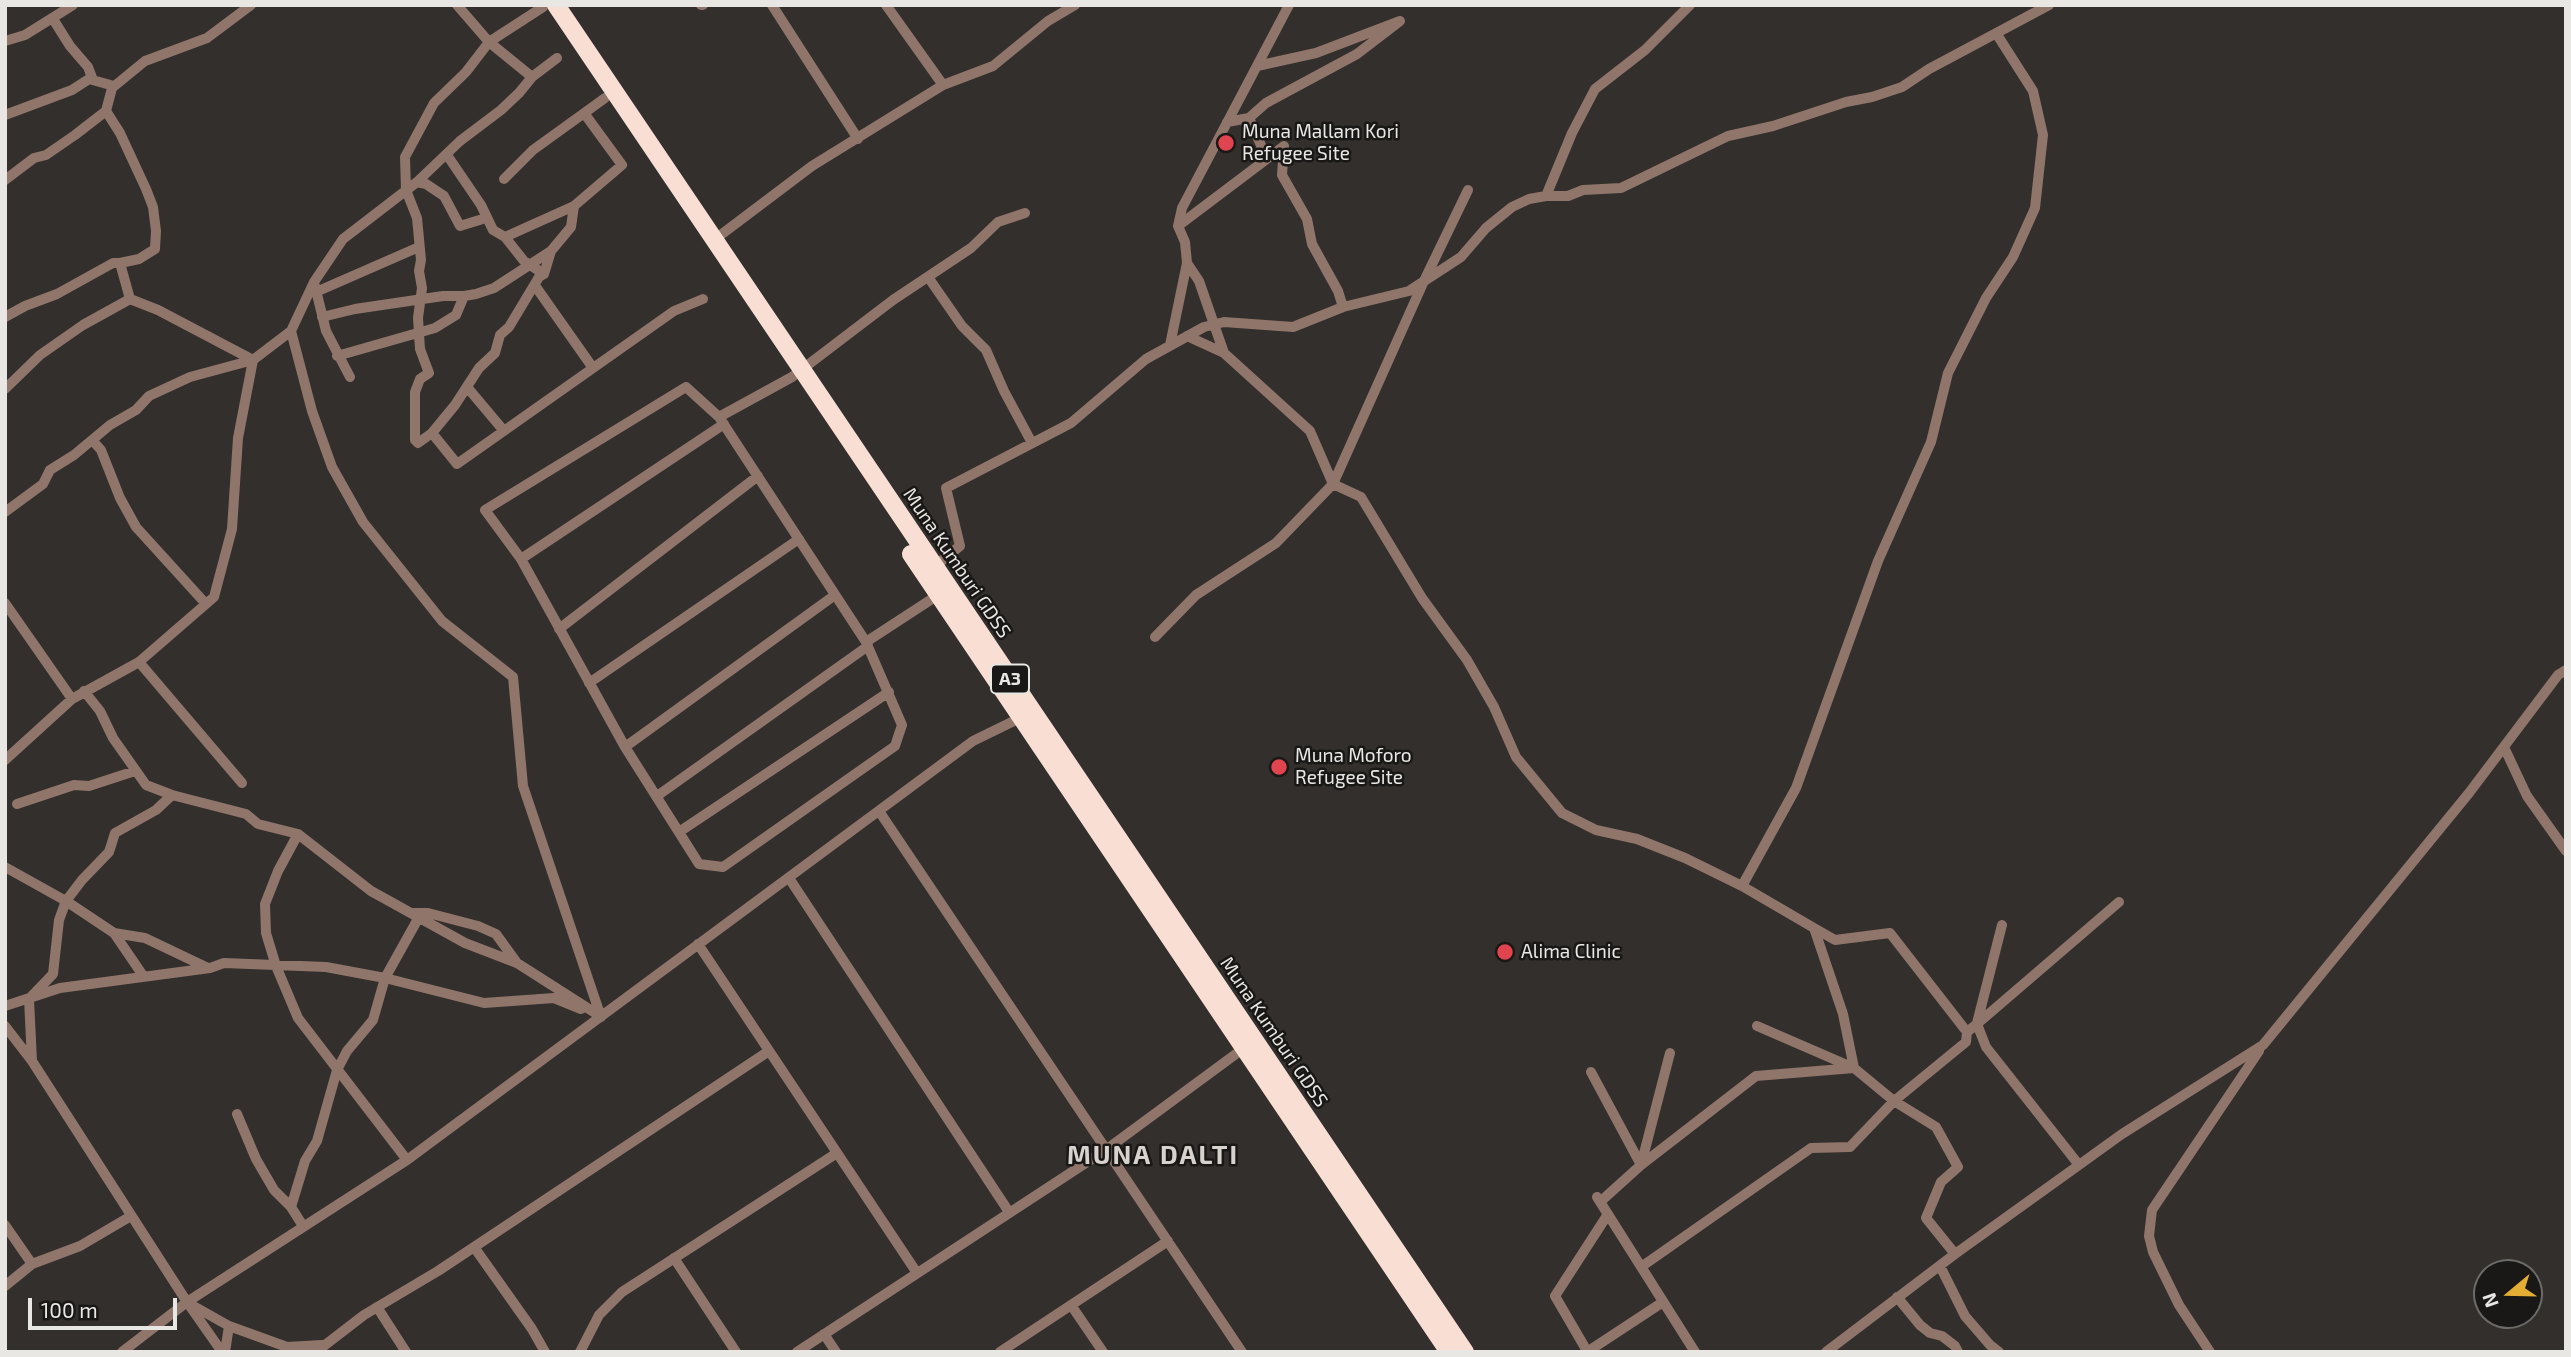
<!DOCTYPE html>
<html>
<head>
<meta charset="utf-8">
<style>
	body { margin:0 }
	#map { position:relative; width:2571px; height:1357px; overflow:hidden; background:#332f2c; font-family:"Exo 2",sans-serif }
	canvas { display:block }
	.frame { position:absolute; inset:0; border:7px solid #e9e7e4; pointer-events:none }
	.north { position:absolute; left:2473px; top:1259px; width:70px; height:70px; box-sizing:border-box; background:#191816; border:2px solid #6c6b68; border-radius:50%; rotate:251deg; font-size:19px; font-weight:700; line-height:28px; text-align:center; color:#e9e7e4 }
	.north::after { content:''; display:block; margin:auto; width:24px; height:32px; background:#e4ae35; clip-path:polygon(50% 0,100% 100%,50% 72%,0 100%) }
	.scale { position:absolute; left:28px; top:1298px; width:149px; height:32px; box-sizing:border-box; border:4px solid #e9e7e4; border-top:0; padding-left:9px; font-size:21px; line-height:24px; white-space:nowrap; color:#e9e7e4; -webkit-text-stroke:5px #191816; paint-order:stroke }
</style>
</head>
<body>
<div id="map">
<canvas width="2571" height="1357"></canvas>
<div class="frame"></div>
<div class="north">N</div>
<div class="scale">100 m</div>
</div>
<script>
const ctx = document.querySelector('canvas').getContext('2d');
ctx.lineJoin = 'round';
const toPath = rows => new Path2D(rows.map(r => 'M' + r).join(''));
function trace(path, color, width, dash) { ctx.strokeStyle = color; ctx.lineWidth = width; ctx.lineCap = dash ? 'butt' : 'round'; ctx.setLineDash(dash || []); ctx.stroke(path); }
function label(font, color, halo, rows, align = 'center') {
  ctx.font = font + ' "Exo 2",sans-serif'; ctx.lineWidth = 5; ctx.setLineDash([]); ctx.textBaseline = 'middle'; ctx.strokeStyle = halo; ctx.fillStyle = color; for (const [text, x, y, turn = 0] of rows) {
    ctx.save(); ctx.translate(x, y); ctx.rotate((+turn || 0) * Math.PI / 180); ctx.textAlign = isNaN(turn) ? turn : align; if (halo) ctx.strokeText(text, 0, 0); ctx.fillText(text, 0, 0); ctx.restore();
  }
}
const street = toPath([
	[457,5,489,42,466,72,434,103,405,157,406,190,417,218,421,260,419,271,422,288,418,318,420,349,429,373,420,379,415,392,415,440,418,443,432,433,455,405,479,368,495,353,500,335,509,327,539,277,544,274,551,251],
	[701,5,703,5],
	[772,5,858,139],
	[886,5,943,85],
	[53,19,70,46,88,67,93,80],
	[5,41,25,35,73,5],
	[532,77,489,42,543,7],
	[106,111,120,133,146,189,153,207,156,231,155,249,139,259,120,263,130,299],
	[5,115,72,90,89,79,114,86],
	[1249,118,1266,103,1357,54,1400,21,1316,53,1257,66],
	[1227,122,1249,118,1267,159],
	[447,155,481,205,493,230,505,237,524,261,544,274],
	[504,179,533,150,605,98],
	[5,180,34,158,46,155,75,135,106,111,112,88,145,61,207,38,251,5],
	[417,182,426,184,444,196,460,226,486,218],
	[1468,190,1424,281,1333,484,1361,497,1422,598,1467,660,1494,707,1516,757,1562,813,1596,830,1637,839,1685,858,1742,886,1814,928,1843,1014,1854,1068,1757,1026],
	[1546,196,1568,196,1583,190,1621,188,1728,136,1773,126,1846,102,1872,97,1902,87,1929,69,2049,5],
	[1178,226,1284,146,1282,175,1307,219,1312,244,1338,291,1343,307],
	[505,237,574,206],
	[714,240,812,166,943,85,993,66,1048,21,1075,5],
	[1187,263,1199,281,1224,353],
	[928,277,962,326,986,350,1004,391,1032,443],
	[315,286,326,331,350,377],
	[536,287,593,368],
	[316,292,419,247],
	[130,299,158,310,253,360],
	[5,317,25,306,57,294,113,263,120,263],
	[322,317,355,309,443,296,464,296],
	[291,331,312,411,332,467,363,522,442,621,513,677,523,786,601,1017],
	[1170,345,1187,263,1185,242,1178,226,1182,208,1289,5],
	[337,356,435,328,456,315,464,296,476,294,494,288,551,251,571,227,574,206,622,165,584,113],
	[467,387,504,431],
	[686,387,719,417,866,642,902,725,895,746,723,867,699,864,625,747,521,559,485,510,686,387],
	[5,389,40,355,83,325,130,299],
	[719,417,792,377,893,300,971,248,998,222,1025,213],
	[432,433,457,464,674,311,703,299],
	[93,441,101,450,120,498,136,527,206,604],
	[5,512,43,484,50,470,74,455,110,425,136,410,149,396,190,377,253,360],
	[521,559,724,424],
	[934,567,960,546,946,488,1071,423,1146,359,1204,327,1224,322,1293,327,1343,307,1409,291,1461,257,1486,228,1512,207,1529,199,1546,196,1572,133,1595,89,1645,50,1690,5],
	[5,603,72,699],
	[559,629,758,476],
	[1155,637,1196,595,1276,543,1333,484,1310,431,1224,353,1187,336],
	[866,642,938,595],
	[139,662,242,783],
	[589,683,799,539],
	[84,691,100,711,113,738,146,785,172,795,246,814,258,824,298,834,371,891,465,943,517,963,600,1016],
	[625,747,835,595],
	[2504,747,2527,796,2566,851],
	[5,760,72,699,139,662,214,597,232,529,238,438,253,360,291,331,314,282,343,239,417,182,460,141,501,110,519,93,532,77,557,58],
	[657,796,868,646],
	[17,804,74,785,89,786,135,771],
	[879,811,1242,1352],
	[679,832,889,692],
	[298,834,278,871,265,904,266,933,276,966,298,1018,407,1160],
	[5,867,66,901,114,933,144,977],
	[789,878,1009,1212],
	[1742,886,1796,788,1878,561,1931,442,1948,373,1986,298,2013,257,2035,208,2043,135,2033,91,1996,33],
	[414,913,428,913,478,926,496,934,517,963],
	[1814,928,1835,940,1890,933,1967,1032],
	[114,933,145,938,208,968],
	[698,944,917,1273],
	[5,1006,60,988,210,968,224,963,326,967,385,978,484,1003,554,998,581,1009],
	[1977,1023,2002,925],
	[1977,1024,2119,902],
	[5,1026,32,1061,187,1302,222,1352],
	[32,1061,29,999,53,974,59,920,66,901,82,880,109,852,115,833,156,810,172,795],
	[1591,1072,1641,1165,1756,1076,1854,1068,1894,1101,1966,1042,1967,1032,1977,1024,1986,1047,2079,1165,1955,1254,1826,1352],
	[237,1114,256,1159,274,1190,291,1207,303,1226],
	[2079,1165,2122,1134,2263,1045,2469,793,2558,675,2566,670],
	[1597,1197,1695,1352],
	[1600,1202,1641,1165,1670,1053],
	[291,1207,305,1161,317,1141,337,1070,347,1051,373,1020,385,978,419,917],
	[5,1225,32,1264],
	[474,1247,532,1329,545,1352],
	[674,1258,736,1352],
	[1940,1266,1965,1316,1990,1345,1999,1352],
	[1641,1267,1811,1148,1850,1147,1894,1101,1936,1127,1958,1167,1941,1182,1926,1218,1955,1254],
	[5,1286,32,1264,80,1246,131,1216],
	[1897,1297,1920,1325,1930,1333,1942,1336,1955,1346,1958,1352],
	[190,1304,229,1326,287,1347,322,1345],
	[1071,1305,1103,1352],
	[377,1307,406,1352],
	[824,1334,836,1352],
	[1587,1351,1555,1296,1608,1214],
	[122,1352,187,1302,407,1160,973,741,1020,718],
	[225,1352,229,1326],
	[316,1352,364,1315,438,1271,769,1051],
	[580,1352,599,1315,622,1292,837,1153],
	[797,1352,1107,1149,1244,1048],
	[1000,1352,1168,1241],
	[1587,1352,1663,1302],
	[2210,1352,2179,1305,2153,1252,2149,1236,2152,1210,2259,1051]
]);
const highway = toPath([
	[556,5,1465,1352],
	[911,554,1449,1352]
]);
const markers = [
	[1226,143,9,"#e0444e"],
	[1279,767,9,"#e0444e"],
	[1505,952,9,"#e0444e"]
];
const shields = [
	[1010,679,38]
];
const shieldNames = [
	["A3",1010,679]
];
const poiNames = [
	["Muna Mallam Kori",1242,132],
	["Refugee Site",1242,154],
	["Muna Moforo",1295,756],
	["Refugee Site",1295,778],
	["Alima Clinic",1521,952]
];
const streetNames = [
	["Muna Kumburi GDSS",957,563,56],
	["Muna Kumburi GDSS",1274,1032,56]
];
const districtNames = [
	["MUNA DALTI",1153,1155]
];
trace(street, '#90756a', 10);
trace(highway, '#f9dfd3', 18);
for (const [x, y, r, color] of markers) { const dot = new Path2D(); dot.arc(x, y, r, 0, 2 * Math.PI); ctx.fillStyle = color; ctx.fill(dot); trace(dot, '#191816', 2.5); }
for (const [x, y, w] of shields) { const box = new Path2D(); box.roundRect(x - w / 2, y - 14.5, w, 29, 5); ctx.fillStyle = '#191816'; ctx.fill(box); trace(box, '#e9e7e4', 2); }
label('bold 18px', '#e9e7e4', null, shieldNames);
label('19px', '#e9e7e4', '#191816', poiNames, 'left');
label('19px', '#e9e7e4', '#191816', streetNames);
ctx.letterSpacing = '2px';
label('bold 26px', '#d7d2cd', '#191816', districtNames);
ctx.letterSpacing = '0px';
</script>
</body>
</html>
